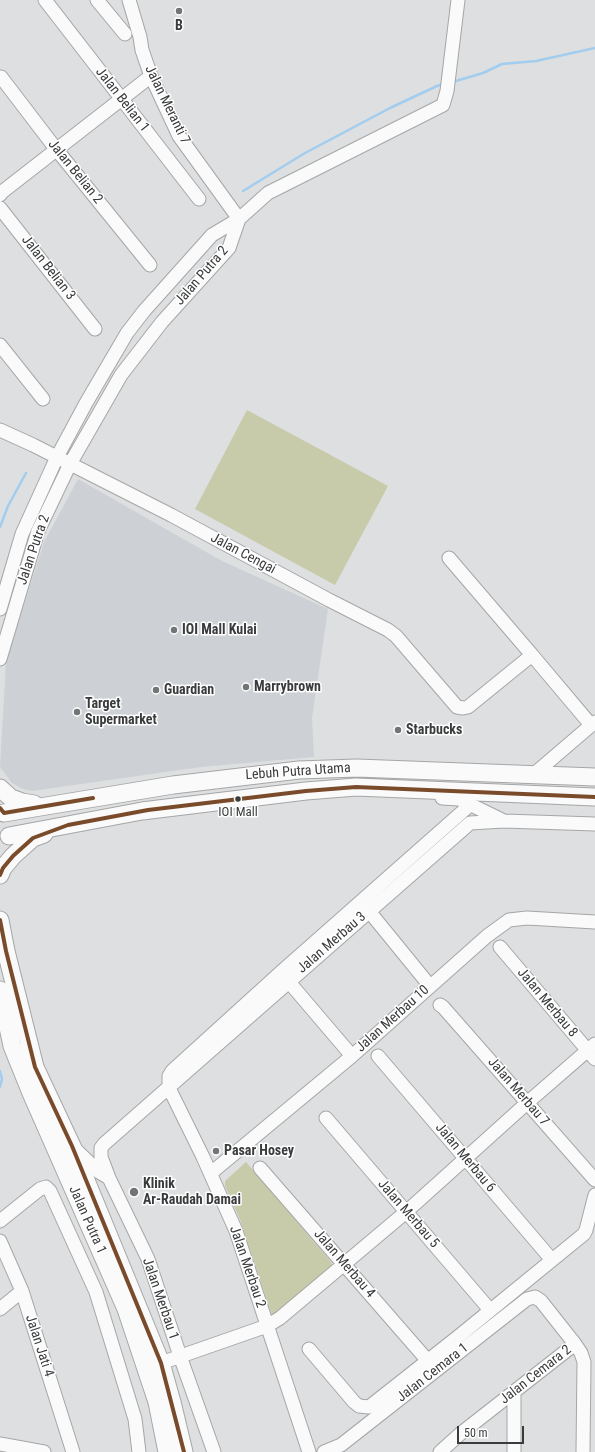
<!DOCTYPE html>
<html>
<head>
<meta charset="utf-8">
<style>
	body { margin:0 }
	#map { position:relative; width:595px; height:1452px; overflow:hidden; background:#dedfe0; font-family:"Roboto Condensed",sans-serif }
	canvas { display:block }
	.scale { position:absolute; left:457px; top:1426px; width:67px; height:18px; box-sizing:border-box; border:2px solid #3a3b3c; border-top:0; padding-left:5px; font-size:12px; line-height:14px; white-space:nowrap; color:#3a3b3c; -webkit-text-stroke:3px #fff; paint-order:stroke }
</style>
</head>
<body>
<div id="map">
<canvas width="595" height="1452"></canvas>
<div class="scale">50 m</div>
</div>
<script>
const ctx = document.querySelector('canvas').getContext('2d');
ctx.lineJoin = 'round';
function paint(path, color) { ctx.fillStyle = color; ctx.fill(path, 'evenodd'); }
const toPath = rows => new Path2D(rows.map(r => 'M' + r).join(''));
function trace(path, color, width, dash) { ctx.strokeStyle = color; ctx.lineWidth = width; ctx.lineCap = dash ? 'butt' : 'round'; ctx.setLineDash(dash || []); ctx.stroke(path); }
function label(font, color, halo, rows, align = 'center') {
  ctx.font = font + ' "Roboto Condensed",sans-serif'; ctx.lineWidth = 3; ctx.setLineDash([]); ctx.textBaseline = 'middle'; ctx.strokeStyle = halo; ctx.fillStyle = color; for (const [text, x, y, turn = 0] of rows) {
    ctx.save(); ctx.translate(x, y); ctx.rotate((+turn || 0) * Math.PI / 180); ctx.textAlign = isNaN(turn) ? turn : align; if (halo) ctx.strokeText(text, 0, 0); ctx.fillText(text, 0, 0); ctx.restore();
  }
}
const built = toPath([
	[78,479,222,561,328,609,312,718,314,757,201,767,32,791,23,789,12,783,0,767,6,662,44,542]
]);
const green = toPath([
	[247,410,388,486,335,585,195,509],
	[246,1162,331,1262,332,1268,273,1318,241,1222,225,1186,225,1181]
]);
const stream = toPath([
	[456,81,483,73,502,64,536,61,595,48],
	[243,191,305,153,390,108,437,86,443,84],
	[0,527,8,506,26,473],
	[0,1071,2,1079,0,1087]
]);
const minor = toPath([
	[45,0,199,199],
	[97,0,125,34],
	[129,0,140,37,142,50,151,76,179,136,239,219],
	[1,77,56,149,150,265],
	[0,195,2,192,151,76],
	[0,208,95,329],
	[0,345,43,399],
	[0,430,33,445,171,515,329,600,388,630,396,636,457,707,463,708,468,707,532,655,591,725],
	[449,558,532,655],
	[0,609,22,534,57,457,86,403,127,333,144,311,212,235,239,219,268,193,443,105,447,91,458,0],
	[0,659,38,531,70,464,121,375,162,322,229,248,239,219],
	[533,775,595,722],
	[442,798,459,799,502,820],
	[364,905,430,986],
	[500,947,595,1059],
	[283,975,352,1056],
	[440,1005,443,1007,595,1180],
	[378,1056,552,1260],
	[326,1118,490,1310],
	[76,1150,99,1172,109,1178],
	[260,1168,428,1361],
	[211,1173,352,1056,487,936,509,920,527,918,595,922],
	[0,1221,40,1189,46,1187,50,1191,96,1292,135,1419,139,1452],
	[0,1241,22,1291,73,1452],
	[0,1309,22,1291],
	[309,1349,354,1402,359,1406,369,1407,459,1336,584,1234,586,1230,595,1195],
	[161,1363,267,1326,280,1318,406,1212,527,1103,595,1044],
	[514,1392,514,1452],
	[0,1444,44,1452],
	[214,1452,180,1356,148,1259,109,1178,101,1157,101,1148,104,1144,470,823,504,821,595,824],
	[309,1452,236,1231,203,1157,169,1088,169,1076,172,1071,281,972,470,805],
	[324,1452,341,1445,527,1299,535,1297,541,1301,575,1344,581,1353,584,1362,583,1452],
	[440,1452,460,1434,575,1344]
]);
const major = toPath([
	[0,788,11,798,22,802,34,804],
	[4,813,173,785,299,770,357,768,595,777],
	[9,836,142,811,306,791,356,787,595,797],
	[0,875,3,868,13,856,33,838,44,834],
	[0,920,6,951,35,1067,72,1146,161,1363,172,1402,184,1452],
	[0,990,12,1046,31,1093,126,1309,157,1402,167,1452]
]);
const bus1 = toPath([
	[0,808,4,813,93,798],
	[0,875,3,868,13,856,33,838,68,825,148,810,306,791,356,787,595,797],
	[0,920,6,951,35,1067,72,1146,161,1363,184,1452]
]);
const markers = [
	[179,11,4,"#737475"],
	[174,630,4,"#737475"],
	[246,687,4,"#737475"],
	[156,690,4,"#737475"],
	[77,712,4,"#737475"],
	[398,730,4,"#737475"],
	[238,799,3.5,"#3a3b3c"],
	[216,1151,4,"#737475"],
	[134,1192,5,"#737475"]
];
const busNames = [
	["IOI Mall",238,813]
];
const poiNames = [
	["B",179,26,"center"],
	["IOI Mall Kulai",182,630],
	["Marrybrown",254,687],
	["Guardian",164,690],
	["Target",85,704],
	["Supermarket",85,720],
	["Starbucks",406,730],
	["Pasar Hosey",224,1151],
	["Klinik",143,1184],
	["Ar-Raudah Damai",143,1200]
];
const streetNames = [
	["Jalan Belian 1",122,100,52],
	["Jalan Meranti 7",167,105,64],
	["Jalan Belian 2",75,172,51],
	["Jalan Belian 3",48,268,52],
	["Jalan Putra 2",202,276,-49],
	["Jalan Putra 2",34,550,-71],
	["Jalan Cengai",243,554,28],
	["Lebuh Putra Utama",298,772,-4],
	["Jalan Merbau 3",332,943,-41],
	["Jalan Merbau 8",547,1003,50],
	["Jalan Merbau 10",393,1019,-42],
	["Jalan Merbau 7",518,1092,49],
	["Jalan Merbau 6",465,1158,50],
	["Jalan Merbau 5",408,1214,49],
	["Jalan Putra 1",87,1220,66],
	["Jalan Merbau 4",344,1264,49],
	["Jalan Merbau 2",247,1267,71],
	["Jalan Merbau 1",160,1299,71],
	["Jalan Jati 4",39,1346,72],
	["Jalan Cemara 1",433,1373,-38],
	["Jalan Cemara 2",536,1375,-38]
];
paint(built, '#cdd1d5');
paint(green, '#c7cba9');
trace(stream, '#a2cdee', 2.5);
trace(minor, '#a5a6a7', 15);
trace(major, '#a5a6a7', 19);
trace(minor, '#fafafa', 13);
trace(major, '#fafafa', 17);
trace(bus1, '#7a4b2a', 4);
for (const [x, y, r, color] of markers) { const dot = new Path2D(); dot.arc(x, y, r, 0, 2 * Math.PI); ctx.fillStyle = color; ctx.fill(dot); trace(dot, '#fff', 1.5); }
label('13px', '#3a3b3c', '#fff', busNames);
label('bold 14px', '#3a3b3c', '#fff', poiNames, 'left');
label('14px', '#3a3b3c', '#fff', streetNames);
</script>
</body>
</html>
